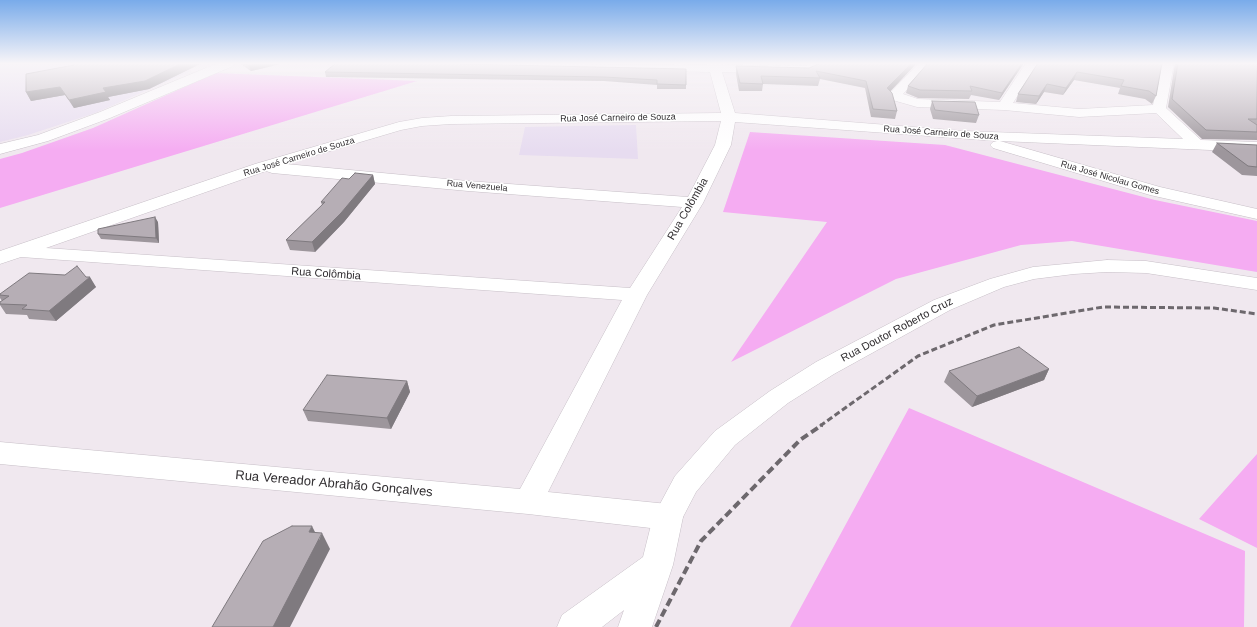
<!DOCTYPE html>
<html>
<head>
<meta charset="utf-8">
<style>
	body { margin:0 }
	canvas { display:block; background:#f0e8ef }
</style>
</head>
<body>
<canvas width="1257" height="627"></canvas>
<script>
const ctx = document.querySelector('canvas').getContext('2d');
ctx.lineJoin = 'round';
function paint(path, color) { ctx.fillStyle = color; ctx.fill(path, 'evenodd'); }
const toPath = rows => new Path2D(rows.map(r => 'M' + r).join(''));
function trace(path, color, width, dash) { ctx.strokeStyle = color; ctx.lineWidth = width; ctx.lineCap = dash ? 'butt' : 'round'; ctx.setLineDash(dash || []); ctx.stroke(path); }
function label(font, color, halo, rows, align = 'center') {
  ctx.font = font + ' Helvetica,sans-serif'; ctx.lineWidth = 3; ctx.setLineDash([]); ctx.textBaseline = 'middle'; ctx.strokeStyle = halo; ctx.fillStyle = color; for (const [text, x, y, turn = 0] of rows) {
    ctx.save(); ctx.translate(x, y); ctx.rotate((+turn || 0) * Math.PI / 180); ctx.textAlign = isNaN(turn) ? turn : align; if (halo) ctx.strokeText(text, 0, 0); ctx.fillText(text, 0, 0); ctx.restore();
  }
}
const industrial = toPath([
	[0,63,181,63,186,69,191,71,95,113,28,135,0,142],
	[636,125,638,159,519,155,525,127]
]);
const green = toPath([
	[216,73,417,81,0,208,0,159,22,153,93,128],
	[750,132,945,145,1155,200,1257,221,1257,272,1072,241,1021,245,896,279,731,362,827,222,723,212],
	[909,408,1245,551,1244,627,790,627],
	[1257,454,1257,548,1199,519]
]);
const minor = toPath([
	[455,63,710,65,710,63,722,63,722,65,795,66,806,66,812,63,825,63,819,70,808,74,722,72,735,113,964,131,1183,139,1156,113,1079,117,1004,110,917,107,889,99,887,96,919,63,932,63,903,94,918,99,1000,102,1026,63,1038,63,1013,103,1079,109,1153,105,1162,63,1174,63,1166,108,1201,140,1257,142,1257,152,1000,141,1160,187,1257,209,1257,219,1150,195,993,148,990,145,993,142,997,141,735,122,731,145,703,203,647,295,548,492,668,504,679,508,683,517,679,526,668,530,528,514,0,464,0,442,520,489,622,300,21,257,0,264,0,251,255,164,399,122,422,118,451,116,721,113,710,72,461,67,455,63],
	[721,121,715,145,688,197,468,181,286,164,401,130,422,126,451,124,721,121],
	[266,171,272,173,468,191,682,207,630,288,46,248,266,171]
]);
const secondary = toPath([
	[218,63,235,63,233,66,110,118,48,141,0,154,0,144,38,135,100,112,218,63],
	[1107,260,1146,261,1257,278,1257,290,1146,273,1107,272,1074,274,1034,279,1004,287,950,310,834,374,788,403,735,445,696,492,683,517,673,565,652,627,618,627,624,610,602,627,557,627,562,615,643,557,653,517,675,476,715,431,770,391,816,362,934,300,990,279,1033,267,1107,260]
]);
const railFar1 = toPath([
	[820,426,918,356,994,325,1103,307,1214,308,1257,314]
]);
const rail = toPath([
	[656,627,701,541,800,440,822,425]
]);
const wall = toPath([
	[74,63,202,63,149,89,108,97,110,100,74,108,65,95,31,101,26,92,74,65],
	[239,63,285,63,251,71],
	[733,63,808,63,806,64],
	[821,63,917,63,890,91,897,111,895,119,871,117,865,88,820,79,818,86,763,84,762,91,739,91,736,74,736,66,809,68],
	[928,63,1024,63,999,100,971,95,969,99,918,98,906,93,908,86],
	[1038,63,1162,63,1156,96,1152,104,1145,99,1118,94,1120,88,1074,80,1063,95,1044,92,1036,104,1016,102,1018,94],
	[1175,63,1257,63,1257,140,1202,139,1168,107],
	[460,64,686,69,686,89,657,89,657,85,604,81,326,77,325,72],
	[932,101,979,115,976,123,933,119,930,109],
	[1217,143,1257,145,1257,176,1242,175,1212,152],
	[373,175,375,184,344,222,315,252,290,250,286,240,322,205,321,202,349,179],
	[158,222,159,243,101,239,98,234],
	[86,277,96,287,56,321,29,319,27,315,6,314,0,305,0,302,2,301,0,298,0,294],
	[1049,369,1044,380,972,407,944,382,949,371],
	[407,381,410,392,391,429,308,421,303,410]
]);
const shadedWall = toPath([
	[182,63,202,63,149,89,108,97,110,100,74,108,69,100],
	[260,63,285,63,251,71,249,66],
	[912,63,917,63,886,96,887,88],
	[1022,63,1024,63,999,100,1002,93],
	[1077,72,1074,80,1063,95,1066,88],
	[1047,84,1044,92,1036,104,1039,96],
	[60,87,65,95,31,101,26,92],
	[373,175,375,184,344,222,315,252,312,242],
	[155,217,158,222,159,243,156,238],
	[90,277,96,287,56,321,49,311],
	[1049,369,1044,380,972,407,977,396],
	[407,381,410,392,391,429,387,418],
	[312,526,319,540,322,533,330,549,290,627,273,627,309,532]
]);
const building = toPath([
	[74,63,182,63,145,81,103,88,106,92,69,100,60,87,26,92,26,74,74,65,74,63],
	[245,63,260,63,249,66,245,63],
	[336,63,459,63,460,64,686,69,686,85,657,84,657,80,604,77,325,72,336,63],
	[821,63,912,63,887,88,892,93,897,111,873,109,866,81,816,71,820,78,761,76,763,84,740,83,736,66,809,68,821,63],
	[928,63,1022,63,1002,93,970,86,972,91,920,90,908,86,928,63],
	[1038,63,1162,63,1156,96,1149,91,1121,86,1124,80,1077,72,1066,88,1047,84,1039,96,1018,94,1038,63],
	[1178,63,1257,63,1257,119,1248,119,1257,125,1257,132,1206,130,1172,99,1178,63],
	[932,101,975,102,979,115,935,110,932,101],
	[1217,143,1257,145,1257,167,1248,166,1217,143],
	[355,173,373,175,341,213,312,242,286,240,325,202,321,202,342,178,349,179,355,173],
	[155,217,156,238,98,234,98,229,155,217],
	[77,266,86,277,90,277,49,311,22,309,27,305,0,304,0,302,9,296,0,295,0,294,29,273,65,275,77,266],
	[1019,347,1049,369,977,396,949,371,1019,347],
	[327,375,407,381,387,418,303,410,327,375],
	[292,526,312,526,309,532,322,533,273,627,212,627,263,541,292,526]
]);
const farStreetnames = [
	["Rua José Carneiro de Souza",618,118,-1],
	["Rua José Carneiro de Souza",941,133,4],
	["Rua José Carneiro de Souza",299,157,-17],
	["Rua José Nicolau Gomes",1110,178,16],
	["Rua Venezuela",477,186,5]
];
const streetNames = [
	["Rua Colômbia",688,209,-60],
	["Rua Colômbia",326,274,4],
	["Rua Doutor Roberto Cruz",897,330,-28]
];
const nearStreetnames = [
	["Rua Vereador Abrahão Gonçalves",334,484,5]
];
paint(industrial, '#e7dcf0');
paint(green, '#f5acf2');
trace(minor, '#c7bfc7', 1);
trace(secondary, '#c7bfc7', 1);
paint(minor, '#fff');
paint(secondary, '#fff');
trace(railFar1, '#6d686d', 3, [6, 3]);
trace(rail, '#6d686d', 4, [8, 4]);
paint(wall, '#9d969c');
paint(shadedWall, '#7f7a7f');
paint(building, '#b6aeb5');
trace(building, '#7f7a7f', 1);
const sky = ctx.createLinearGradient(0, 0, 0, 151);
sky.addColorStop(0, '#79abea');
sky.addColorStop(0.42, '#f8f5f8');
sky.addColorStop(1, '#f8f5f800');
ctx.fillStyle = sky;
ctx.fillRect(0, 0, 1257, 151);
label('9px', '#322f32', '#fff', farStreetnames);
label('11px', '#322f32', '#fff', streetNames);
label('13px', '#322f32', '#fff', nearStreetnames);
</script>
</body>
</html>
